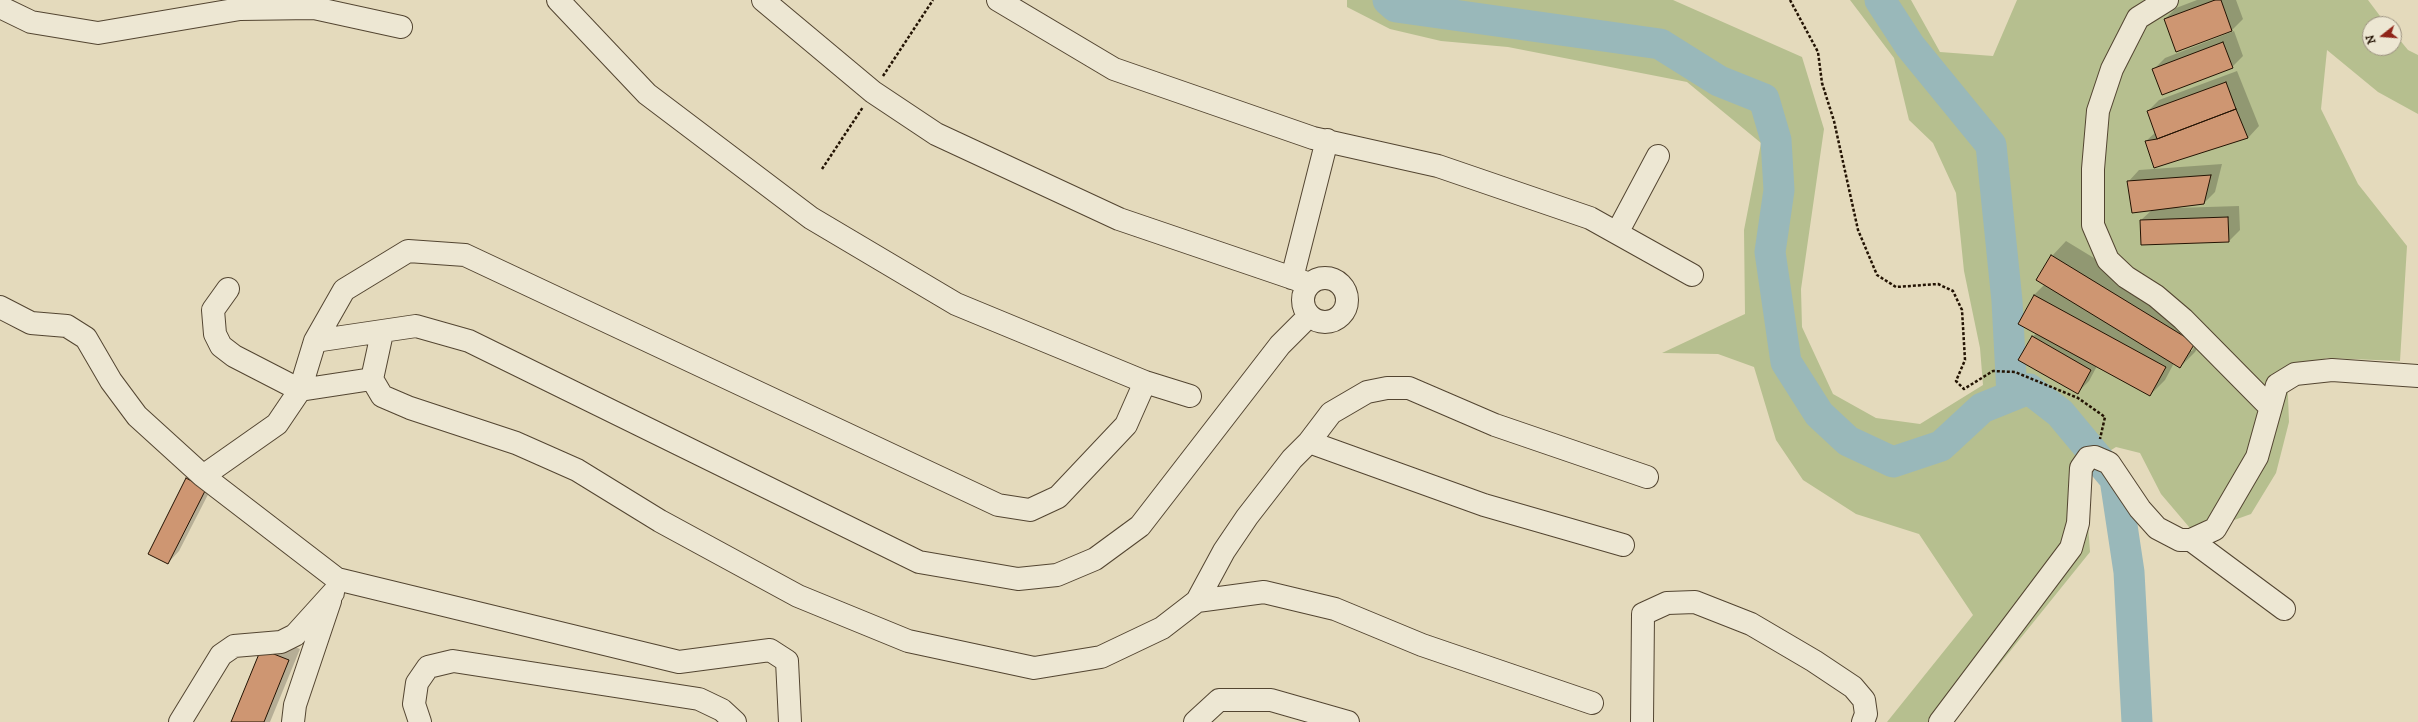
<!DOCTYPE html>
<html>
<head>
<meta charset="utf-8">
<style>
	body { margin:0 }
	#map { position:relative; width:2418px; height:722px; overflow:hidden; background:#e4dabc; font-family:"IM FELL DW Pica",serif }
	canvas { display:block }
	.north { position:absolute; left:2362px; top:16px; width:40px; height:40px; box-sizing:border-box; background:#ede7d3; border:1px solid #9c9280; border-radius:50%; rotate:253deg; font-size:11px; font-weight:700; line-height:16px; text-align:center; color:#231303 }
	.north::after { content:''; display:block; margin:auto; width:14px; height:18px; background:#8f2418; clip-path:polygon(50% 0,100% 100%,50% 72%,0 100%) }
</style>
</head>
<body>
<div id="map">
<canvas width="2418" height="722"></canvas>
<div class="north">N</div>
</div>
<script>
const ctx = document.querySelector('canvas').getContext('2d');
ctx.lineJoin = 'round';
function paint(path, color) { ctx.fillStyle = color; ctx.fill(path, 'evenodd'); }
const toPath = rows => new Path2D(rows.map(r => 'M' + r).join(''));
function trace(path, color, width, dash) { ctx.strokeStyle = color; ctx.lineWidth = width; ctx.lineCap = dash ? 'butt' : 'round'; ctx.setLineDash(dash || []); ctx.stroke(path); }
const green = toPath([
	[1347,0,1673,0,1802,57,1824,129,1801,289,1802,327,1833,394,1876,418,1920,424,1983,385,1980,348,1964,271,1956,193,1933,143,1909,120,1894,58,1850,0,1911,0,1940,52,1993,56,2017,0,2368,0,2386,24,2370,24,2370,48,2394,48,2394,33,2408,50,2418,55,2418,114,2378,92,2327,50,2321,109,2358,184,2407,246,2400,361,2327,358,2287,372,2289,422,2276,473,2251,514,2195,534,2161,494,2140,453,2116,447,2084,467,2090,552,1953,722,1887,722,1973,615,1919,534,1856,514,1803,480,1776,440,1754,367,1718,354,1662,353,1745,314,1744,230,1761,143,1687,82,1508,47,1441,41,1390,29,1347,7]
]);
const shadow = toPath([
	[2197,0,2236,0,2243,19,2232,30,2177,50,2165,19,2176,8],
	[2234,31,2243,56,2232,67,2154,69,2165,58],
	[2237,71,2259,126,2248,138,2146,141,2156,132,2148,111,2159,100],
	[2222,164,2215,192,2204,203,2176,208,2239,206,2240,230,2229,241,2141,220,2152,210,2128,182,2139,170],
	[2066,241,2209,328,2195,352,2180,367,2174,363,2165,380,2150,395,2097,366,2089,381,2077,393,2032,337,2037,333,2034,295,2045,284,2052,256],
	[2197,338,2199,339,2192,351,2189,351],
	[198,468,217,477,179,551,168,563,187,479],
	[274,638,300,649,270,722,232,722]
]);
const river = toPath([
	[1388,0,1396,7,1660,44,1719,81,1764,99,1776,140,1779,190,1770,252,1786,362,1819,414,1848,441,1893,462,1941,446,1982,408,2029,389,2060,413,2115,479,2129,572,2137,722],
	[1880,0,1910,46,1991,145,2007,301,2012,395]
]);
const building = toPath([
	[2215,0,2221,0,2232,31,2176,52,2164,19,2215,0],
	[2223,42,2233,68,2162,95,2152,69,2223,42],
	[2226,82,2236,109,2157,139,2147,111,2226,82],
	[2236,109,2248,138,2154,168,2145,141,2157,139,2236,109],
	[2211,175,2204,204,2132,213,2127,181,2211,175],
	[2228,217,2229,242,2141,245,2140,220,2228,217],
	[2051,255,2195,343,2180,368,2036,280,2051,255],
	[2034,295,2166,367,2150,396,2018,324,2034,295],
	[2032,336,2091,370,2078,394,2018,360,2032,336],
	[186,478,206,489,168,564,148,554,186,478],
	[261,649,289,660,264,722,231,722,261,649]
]);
const path = toPath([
	[1790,0,1818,52,1822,83,1834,121,1858,230,1877,275,1896,287,1938,284,1953,291,1962,310,1965,360,1956,381,1964,389,1993,371,2015,372,2078,398,2105,417,2100,439],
	[883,76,933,0],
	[822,169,863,107]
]);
const minor = toPath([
	[558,0,647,94,811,218,956,304,1145,382,1190,396],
	[763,0,873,92,936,134,1119,219,1310,284],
	[998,0,1114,69,1313,138,1438,166,1590,218,1692,275],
	[2167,0,2138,18,2112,69,2098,111,2093,169,2093,225,2108,260,2126,277,2156,296,2183,319,2270,407],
	[0,7,31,22,98,33,240,9,314,8,401,27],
	[1617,233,1658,156],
	[1292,278,1327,140],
	'1303 300a22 22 0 1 1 44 0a22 22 0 1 1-44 0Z',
	[228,289,213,310,215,334,221,346,234,356,300,390,372,379],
	[0,307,31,323,67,326,86,338,111,381,137,416,203,476,337,579,679,662,770,650,787,661,790,722],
	[382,333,372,379,382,396,410,408,516,443,577,470,660,521,798,596,908,641,1034,668,1101,657,1162,628,1197,601,1224,551,1247,517,1292,459,1309,442,1331,413,1367,392,1387,388,1409,388,1495,425,1647,477],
	[315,341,416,326,469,341,919,562,1018,579,1057,575,1095,559,1140,526,1280,345,1309,316],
	[1309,442,1484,505,1623,545],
	[203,476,277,424,300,390,315,341,344,290,408,251,465,255,998,505,1030,510,1058,497,1126,425,1145,382],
	[2191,540,2284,609],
	[1197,601,1264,592,1335,609,1422,645,1592,703],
	[180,722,221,655,234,646,281,642,295,635,333,593],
	[293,722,295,705,330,601],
	[420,722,414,704,417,683,428,667,453,661,699,699,722,710,735,722],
	[1195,722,1219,700,1271,700,1348,722],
	[1642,722,1643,614,1667,603,1695,602,1751,624,1814,661,1853,687,1864,700,1866,714,1863,722],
	[1940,722,2071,548,2078,523,2081,468,2088,458,2095,457,2109,463,2140,509,2157,528,2180,540,2191,540,2215,529,2257,457,2277,385,2295,374,2332,370,2418,376]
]);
paint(green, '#b6bf8f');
paint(shadow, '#0003');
trace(river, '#99b8ba', 31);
paint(building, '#ce9672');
trace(building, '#231303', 1);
trace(minor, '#534531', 24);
trace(path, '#231303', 2.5, [3, 2]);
trace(minor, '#ede7d3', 22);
</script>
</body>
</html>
